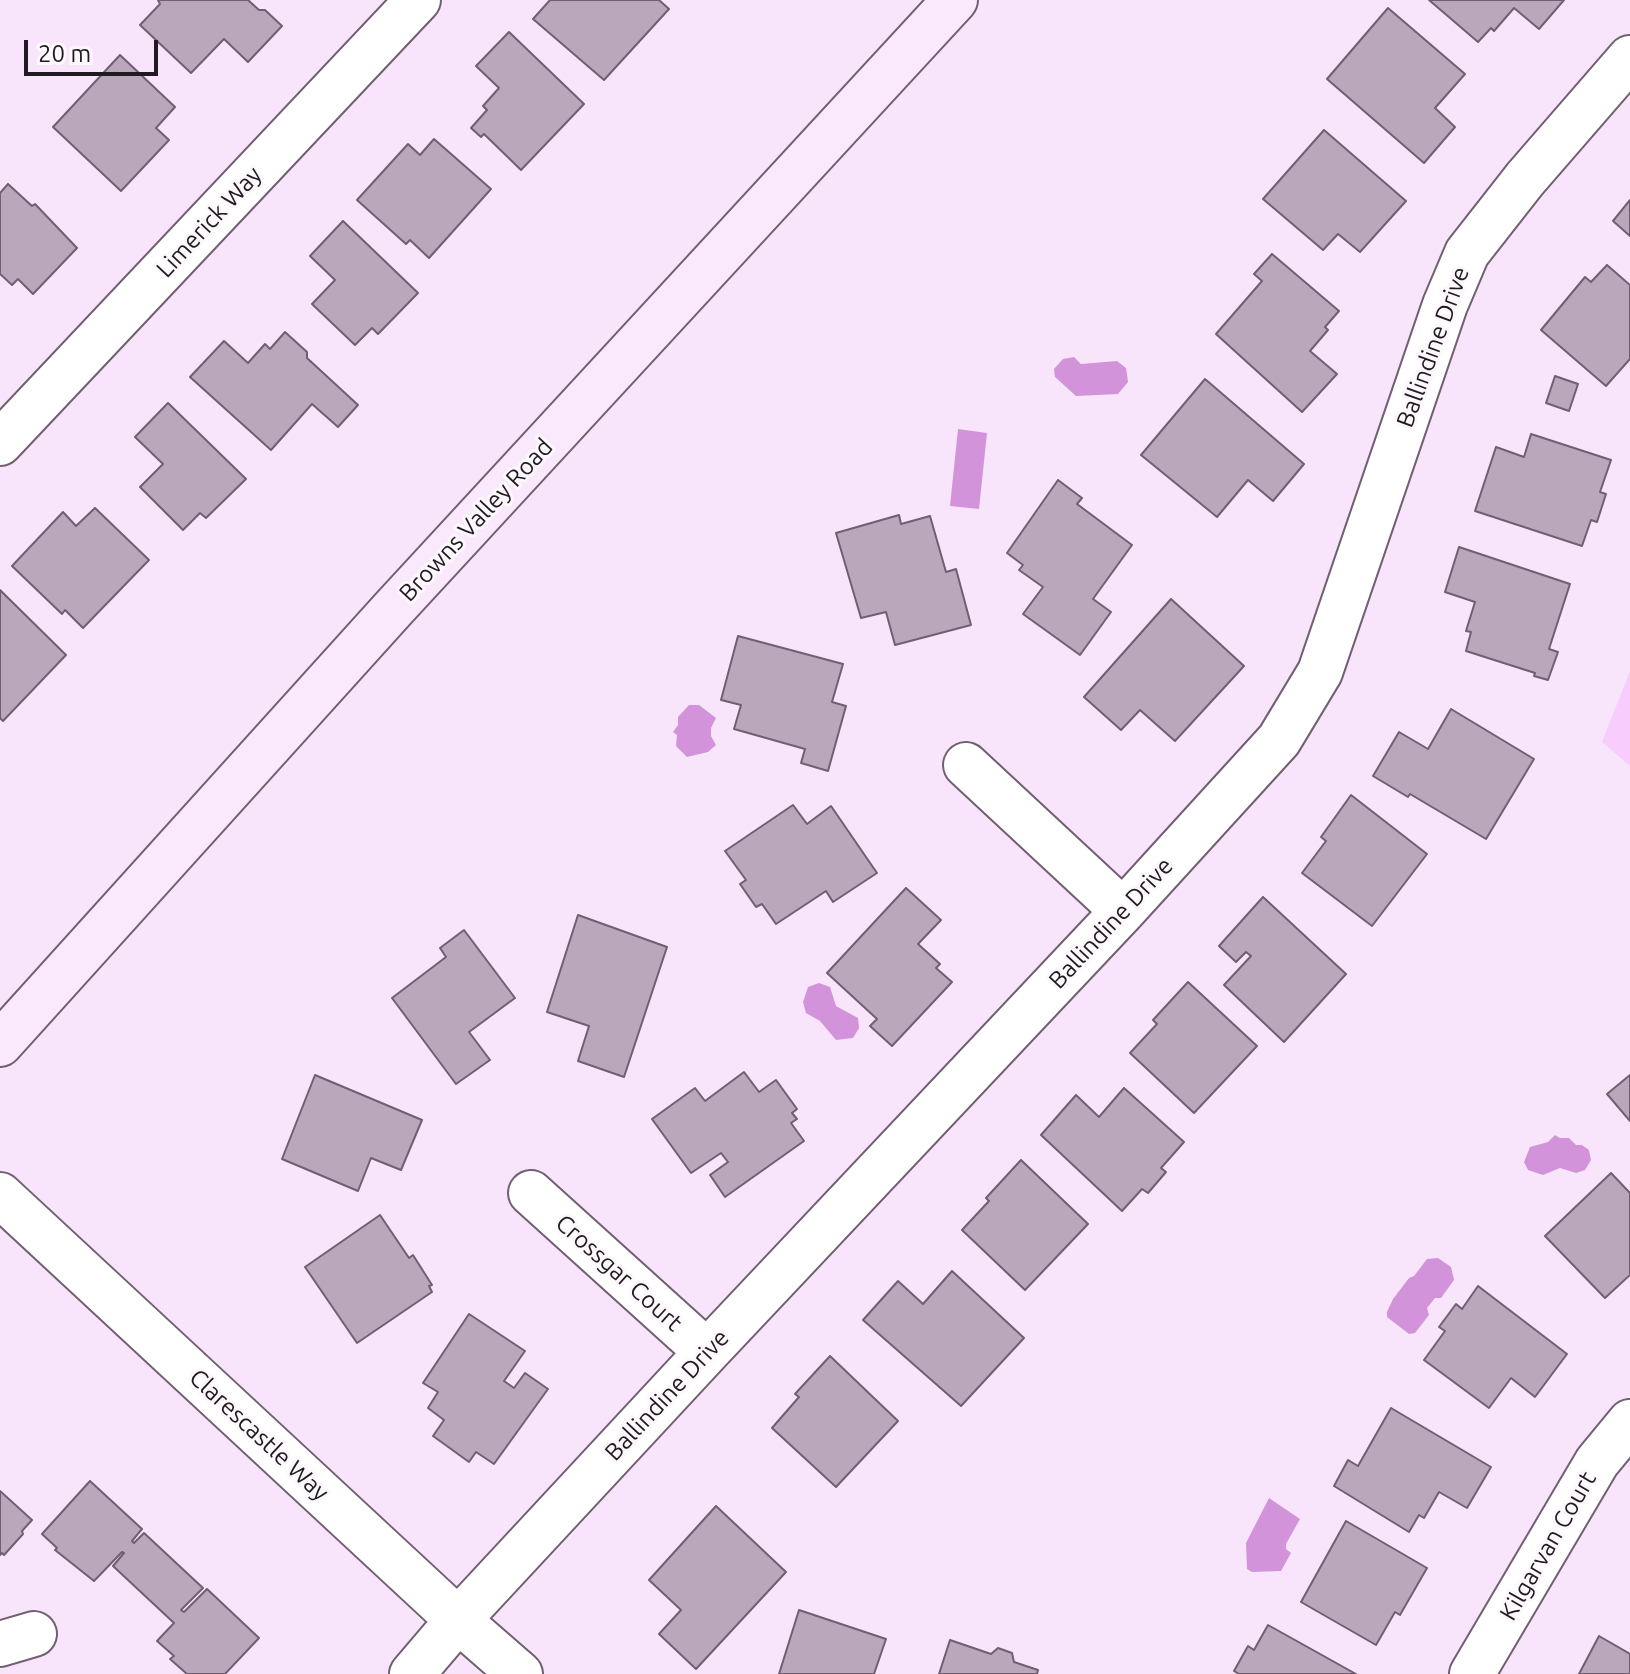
<!DOCTYPE html>
<html>
<head>
<meta charset="utf-8">
<style>
	body { margin:0 }
	#map { position:relative; width:1630px; height:1674px; overflow:hidden; background:#f9e5fb; font-family:Ubuntu,sans-serif }
	canvas { display:block }
	.scale { position:absolute; left:24px; top:40px; width:134px; height:36px; box-sizing:border-box; border:4px solid #211a22; border-top:0; padding-left:10px; font-size:24px; line-height:28px; white-space:nowrap; color:#211a22; -webkit-text-stroke:6px #fcf8fc; paint-order:stroke }
</style>
</head>
<body>
<div id="map">
<canvas width="1630" height="1674"></canvas>
<div class="scale">20 m</div>
</div>
<script>
const ctx = document.querySelector('canvas').getContext('2d');
ctx.lineJoin = 'round';
function paint(path, color) { ctx.fillStyle = color; ctx.fill(path, 'evenodd'); }
const toPath = rows => new Path2D(rows.map(r => 'M' + r).join(''));
function trace(path, color, width, dash) { ctx.strokeStyle = color; ctx.lineWidth = width; ctx.lineCap = dash ? 'butt' : 'round'; ctx.setLineDash(dash || []); ctx.stroke(path); }
function label(font, color, halo, rows, align = 'center') {
  ctx.font = font + ' Ubuntu,sans-serif'; ctx.lineWidth = 6; ctx.setLineDash([]); ctx.textBaseline = 'middle'; ctx.strokeStyle = halo; ctx.fillStyle = color; for (const [text, x, y, turn = 0] of rows) {
    ctx.save(); ctx.translate(x, y); ctx.rotate((+turn || 0) * Math.PI / 180); ctx.textAlign = isNaN(turn) ? turn : align; if (halo) ctx.strokeText(text, 0, 0); ctx.fillText(text, 0, 0); ctx.restore();
  }
}
const green = toPath([
	[1630,671,1630,766,1602,742]
]);
const water = toPath([
	[1074,357,1081,364,1117,361,1126,368,1128,382,1118,394,1076,396,1055,377,1054,369,1063,359],
	[958,429,987,433,979,509,950,506],
	[689,705,699,705,716,718,711,728,711,736,716,745,708,752,687,757,676,746,677,735,673,732,678,725,678,717],
	[819,983,830,987,836,1006,858,1018,859,1028,853,1038,836,1040,820,1021,806,1013,803,1002,808,987],
	[1555,1135,1560,1138,1569,1138,1576,1145,1582,1145,1589,1150,1591,1160,1585,1170,1576,1173,1560,1168,1543,1175,1528,1170,1524,1162,1530,1147,1548,1142],
	[1438,1258,1451,1267,1454,1280,1441,1298,1435,1298,1427,1308,1429,1315,1415,1333,1409,1334,1387,1317,1387,1312,1393,1299,1409,1278,1414,1276,1427,1259],
	[1269,1498,1300,1519,1286,1544,1286,1549,1291,1553,1281,1571,1252,1572,1247,1569,1246,1543]
]);
const building = toPath([
	[158,0,248,0,259,10,265,10,282,26,248,62,224,39,191,73,140,25,160,4,158,0],
	[550,0,659,0,669,9,604,80,533,19,550,0],
	[1429,0,1564,0,1539,29,1514,8,1494,31,1491,28,1478,42,1429,0],
	[1388,8,1465,74,1435,108,1455,127,1424,163,1327,79,1388,8],
	[509,32,584,104,521,170,484,134,481,137,471,128,487,110,483,106,499,88,476,66,509,32],
	[120,55,175,107,156,128,169,140,121,191,53,127,120,55],
	[1324,130,1406,201,1360,252,1338,234,1323,250,1263,199,1324,130],
	[434,139,491,189,429,258,410,240,406,244,357,200,408,144,420,155,434,139],
	[8,184,32,206,35,204,77,248,33,294,18,279,12,285,0,274,0,193,8,184],
	[1630,200,1630,236,1613,221,1630,200],
	[343,221,418,293,378,334,372,328,355,345,312,304,335,280,310,256,343,221],
	[1272,254,1339,311,1325,327,1328,330,1310,351,1337,374,1302,412,1216,334,1262,281,1254,274,1272,254],
	[1607,265,1630,285,1630,359,1606,386,1541,330,1585,277,1591,282,1607,265],
	[285,332,307,352,307,358,358,405,338,427,312,404,271,450,190,377,224,341,248,363,265,344,270,349,285,332],
	[1555,376,1578,384,1569,411,1546,403,1555,376],
	[1205,379,1304,464,1273,501,1248,480,1217,517,1141,455,1205,379],
	[168,403,246,479,206,518,200,513,183,530,140,487,163,464,135,437,168,403],
	[1531,434,1611,460,1600,492,1606,494,1597,522,1591,520,1582,546,1475,511,1496,447,1524,457,1531,434],
	[1058,480,1082,498,1077,504,1132,545,1093,599,1111,612,1080,655,1023,614,1043,587,1019,570,1023,565,1007,553,1058,480],
	[95,508,149,560,83,628,65,610,62,614,12,566,63,512,76,526,95,508],
	[899,515,901,524,930,516,946,572,956,569,971,625,895,645,886,612,861,618,836,533,899,515],
	[1459,547,1570,584,1549,649,1558,652,1548,680,1534,676,1535,673,1466,651,1471,632,1466,631,1475,602,1445,592,1459,547],
	[0,590,66,655,3,721,0,718,0,590],
	[1171,599,1244,666,1175,741,1140,710,1121,730,1084,697,1171,599],
	[738,636,843,664,832,702,846,706,828,771,801,763,805,749,734,729,741,705,721,700,738,636],
	[1451,709,1534,759,1486,839,1410,794,1408,797,1373,776,1399,732,1428,749,1451,709],
	[1351,795,1427,854,1372,926,1302,873,1326,841,1321,837,1351,795],
	[793,805,807,824,831,806,877,873,833,902,826,891,776,924,762,904,756,907,740,884,746,880,725,851,793,805],
	[906,888,941,920,918,944,940,964,936,968,952,982,892,1046,870,1026,877,1019,827,973,906,888],
	[1263,897,1346,974,1284,1042,1224,985,1251,956,1246,952,1236,962,1219,946,1263,897],
	[578,915,667,947,624,1077,578,1061,589,1026,547,1012,578,915],
	[464,930,515,998,469,1032,490,1060,456,1084,392,998,446,957,440,948,464,930],
	[1188,982,1257,1046,1194,1113,1130,1053,1157,1024,1153,1020,1188,982],
	[744,1072,759,1092,776,1080,797,1109,792,1113,797,1119,791,1123,804,1141,725,1197,710,1175,728,1162,721,1153,691,1173,652,1119,695,1088,705,1101,744,1072],
	[315,1075,422,1120,401,1170,371,1158,358,1191,282,1159,315,1075],
	[1630,1075,1630,1121,1607,1094,1630,1075],
	[1124,1088,1184,1142,1161,1168,1166,1172,1148,1193,1142,1189,1122,1211,1041,1135,1076,1095,1099,1117,1124,1088],
	[1021,1160,1088,1224,1025,1290,962,1230,989,1201,986,1198,1021,1160],
	[1611,1173,1630,1193,1630,1275,1605,1298,1545,1236,1611,1173],
	[380,1215,409,1258,413,1255,432,1285,429,1286,432,1292,357,1343,305,1267,380,1215],
	[952,1271,1024,1338,961,1406,863,1320,898,1281,923,1304,952,1271],
	[1478,1286,1567,1354,1535,1397,1511,1378,1489,1408,1424,1360,1445,1331,1439,1327,1456,1304,1462,1309,1478,1286],
	[469,1314,525,1351,504,1381,514,1388,525,1373,548,1389,494,1464,476,1452,469,1462,433,1436,444,1420,428,1408,438,1392,423,1383,469,1314],
	[830,1356,898,1421,836,1487,772,1428,799,1397,795,1394,830,1356],
	[1391,1408,1491,1467,1467,1508,1439,1492,1424,1518,1419,1515,1409,1532,1334,1486,1348,1460,1358,1466,1391,1408],
	[90,1481,142,1529,132,1541,134,1543,144,1533,203,1588,181,1610,184,1612,207,1589,259,1638,225,1674,187,1674,170,1659,174,1656,157,1641,174,1623,113,1566,124,1553,122,1552,94,1581,55,1550,57,1548,42,1534,90,1481],
	[0,1491,32,1520,22,1531,23,1534,4,1555,2,1553,0,1555,0,1491],
	[716,1506,786,1572,696,1669,659,1634,681,1610,649,1580,716,1506],
	[1346,1521,1427,1568,1400,1615,1395,1612,1376,1645,1301,1602,1346,1521],
	[799,1610,886,1639,874,1674,779,1674,799,1610],
	[1268,1625,1356,1674,1239,1674,1234,1671,1248,1646,1254,1650,1268,1625],
	[1599,1636,1630,1654,1630,1674,1579,1674,1599,1636],
	[950,1640,991,1654,998,1648,1012,1653,1014,1662,1038,1670,1037,1674,939,1674,950,1640]
]);
const street = toPath([
	[0,443,418,0],
	[966,765,1123,911],
	[531,1193,707,1352],
	[0,1195,458,1620,520,1674],
	[0,1644,34,1634],
	[412,1674,458,1620,707,1352,1123,911,1279,740,1320,672,1445,305,1467,253,1525,179,1630,58],
	[1472,1674,1597,1462,1630,1422]
]);
const secondary = toPath([
	[0,1044,393,609,955,0]
]);
const streetNames = [
	["Limerick Way",209,222,-47],
	["Ballindine Drive",1433,347,-70],
	["Browns Valley Road",476,520,-47],
	["Ballindine Drive",1111,923,-47],
	["Crossgar Court",619,1273,42],
	["Ballindine Drive",667,1395,-47],
	["Clarescastle Way",259,1435,43],
	["Kilgarvan Court",1548,1546,-60]
];
paint(green, '#f8cdfd');
paint(water, '#d293da');
paint(building, '#baa7bc');
trace(building, '#705f72', 2);
trace(street, '#715f72', 48);
trace(secondary, '#715f72', 48);
trace(street, '#fff', 44);
trace(secondary, '#fae8fc', 44);
label('24px', '#211a22', '#fcf8fc', streetNames);
</script>
</body>
</html>
